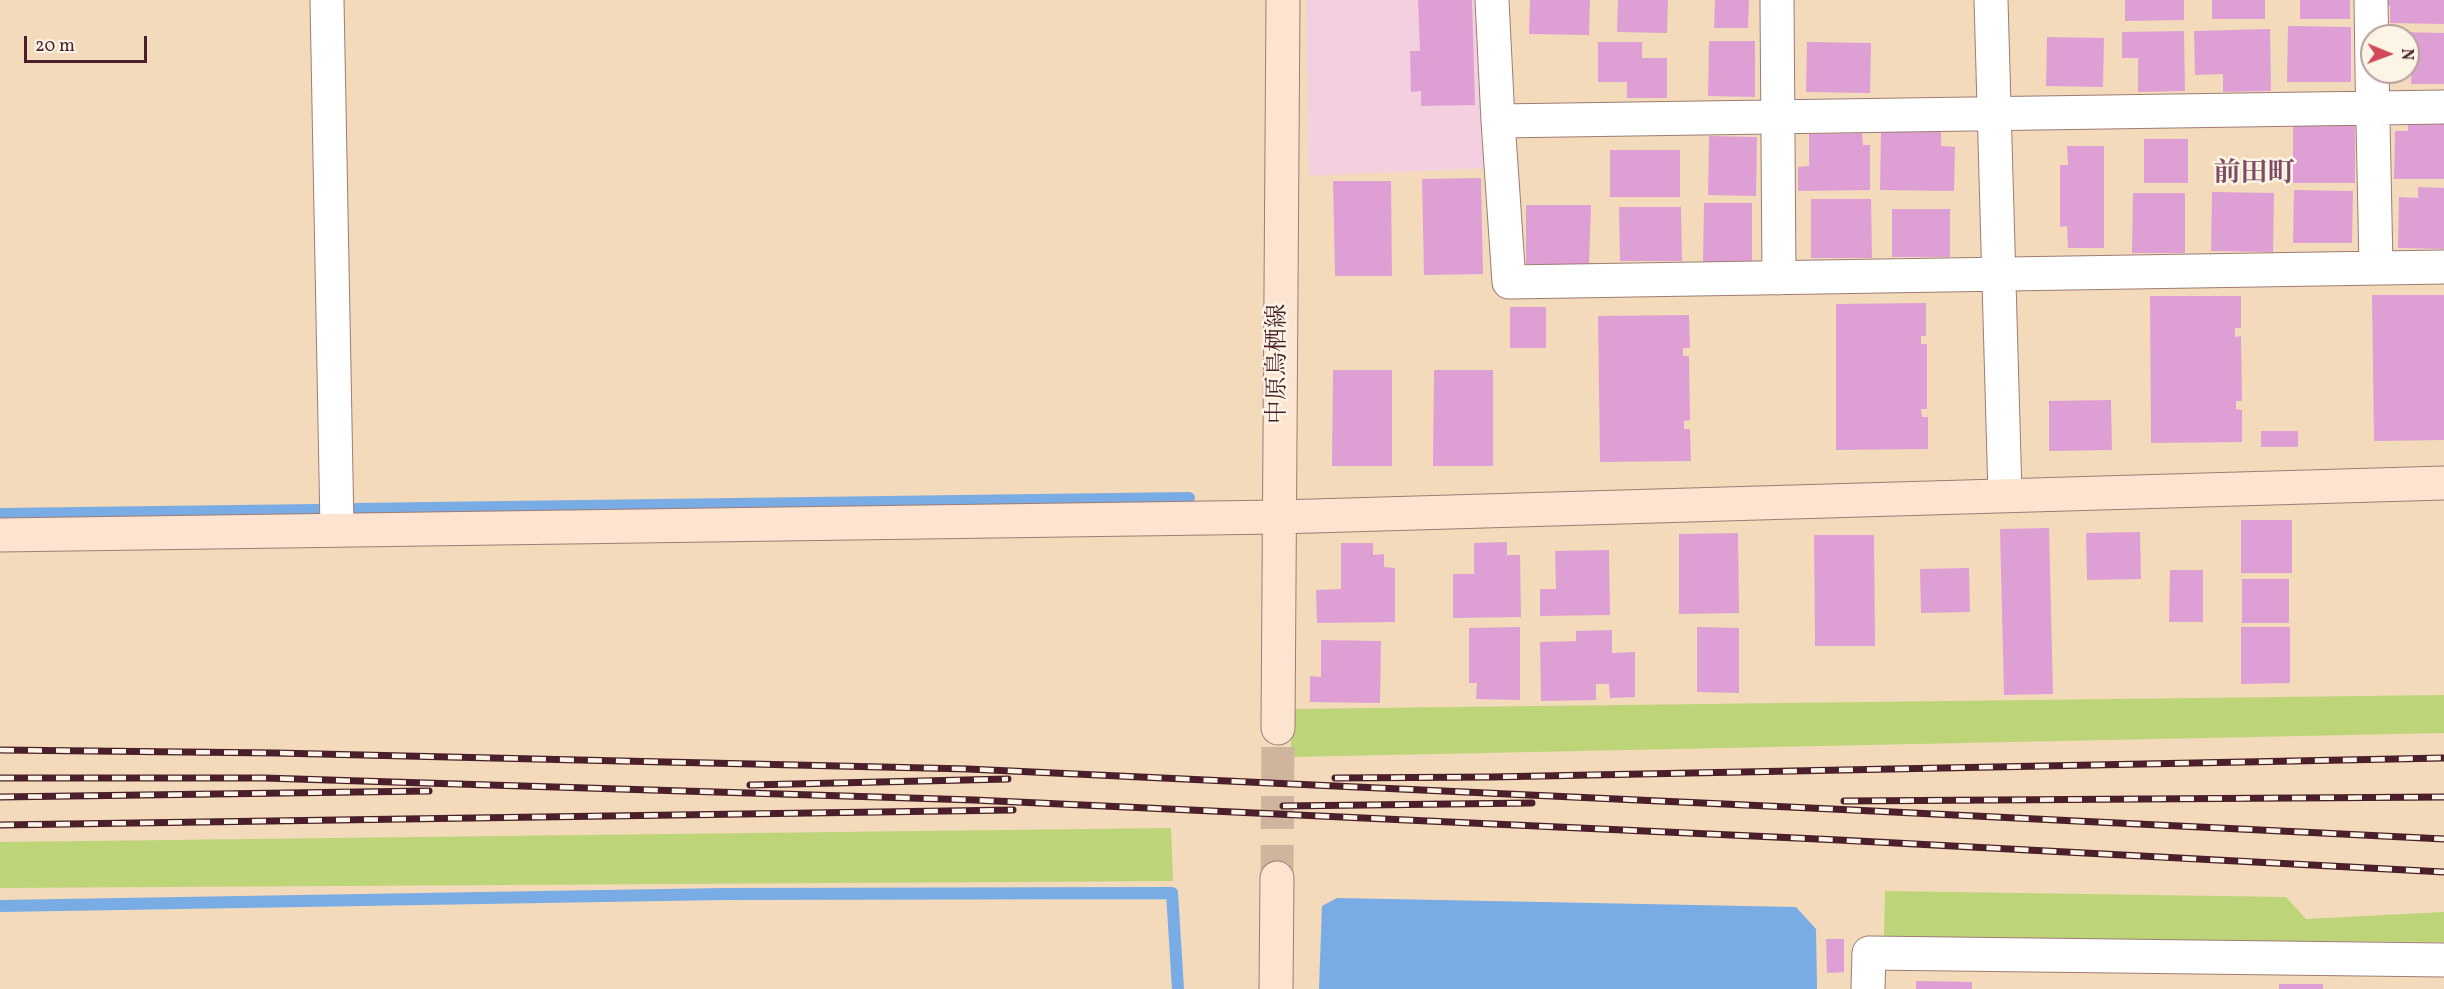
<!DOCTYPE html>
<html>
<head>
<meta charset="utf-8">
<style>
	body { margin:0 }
	#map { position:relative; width:2444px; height:989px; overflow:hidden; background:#f2dabb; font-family:Vollkorn,serif }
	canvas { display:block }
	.north { position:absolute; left:2360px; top:24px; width:60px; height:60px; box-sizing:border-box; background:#fcf5e5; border:2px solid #b59f9b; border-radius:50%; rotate:91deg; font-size:16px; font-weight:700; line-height:24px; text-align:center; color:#4a1f2b }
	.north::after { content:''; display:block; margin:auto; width:21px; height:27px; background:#d1495b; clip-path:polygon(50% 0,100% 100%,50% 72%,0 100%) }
	.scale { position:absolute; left:24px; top:36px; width:123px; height:27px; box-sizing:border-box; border:3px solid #4a1f2b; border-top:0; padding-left:8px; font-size:18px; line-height:21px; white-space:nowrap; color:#4a1f2b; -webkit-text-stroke:4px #fcf5e5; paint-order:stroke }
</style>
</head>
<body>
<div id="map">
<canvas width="2444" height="989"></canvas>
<div class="north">N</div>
<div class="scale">20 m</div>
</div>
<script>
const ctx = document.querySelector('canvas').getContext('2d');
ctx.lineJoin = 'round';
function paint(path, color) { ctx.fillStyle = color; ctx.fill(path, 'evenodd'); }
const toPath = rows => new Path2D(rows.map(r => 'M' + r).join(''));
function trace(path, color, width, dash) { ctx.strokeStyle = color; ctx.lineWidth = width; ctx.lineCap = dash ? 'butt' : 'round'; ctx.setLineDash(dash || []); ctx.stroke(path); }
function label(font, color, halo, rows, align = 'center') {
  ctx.font = font + ' Vollkorn,"Noto Serif JP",serif'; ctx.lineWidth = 5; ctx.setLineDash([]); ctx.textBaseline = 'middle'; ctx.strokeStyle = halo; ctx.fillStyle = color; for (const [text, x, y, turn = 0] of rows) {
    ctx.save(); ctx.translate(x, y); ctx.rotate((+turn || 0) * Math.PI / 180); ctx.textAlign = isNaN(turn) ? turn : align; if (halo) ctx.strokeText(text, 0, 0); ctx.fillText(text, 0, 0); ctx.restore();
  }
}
const built = toPath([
	[1306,0,1478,0,1486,168,1309,176]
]);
const green = toPath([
	[2444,695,2444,733,1291,757,1291,709],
	[1171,828,1173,881,0,888,0,842],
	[1885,891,2286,897,2306,919,2444,912,2444,942,1884,939]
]);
const water = toPath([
	[1337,898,1796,907,1816,929,1817,989,1319,989,1322,906]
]);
const stream = toPath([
	[356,509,1189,498],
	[0,514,317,510],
	[0,906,724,894,1172,893,1178,989]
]);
const building = toPath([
	[1418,0,1472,0,1475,105,1421,106,1421,91,1411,92,1410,51,1420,51],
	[1530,0,1590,0,1589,35,1529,34],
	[1618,0,1668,0,1667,33,1617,32],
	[1715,0,1749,0,1748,28,1714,28],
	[2125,0,2184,0,2184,20,2125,21],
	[2212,0,2265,0,2265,19,2212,19],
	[2300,0,2350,0,2350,19,2300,19],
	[2381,0,2444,0,2444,24,2390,23,2390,6,2381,5],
	[2288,26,2351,27,2351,82,2287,82],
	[2270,29,2271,91,2223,92,2223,74,2195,75,2194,31],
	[2184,31,2185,91,2138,92,2138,58,2122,58,2122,32],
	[2396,32,2444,33,2444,84,2411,84,2412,64,2408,64,2408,36,2396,36],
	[2047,37,2104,38,2103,87,2046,86],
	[1709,41,1755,41,1755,97,1708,96],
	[1598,42,1642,42,1642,58,1667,58,1667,98,1627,98,1627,82,1598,82],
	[1807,42,1871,43,1870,93,1806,92],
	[2408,122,2444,122,2444,179,2394,179,2395,131,2408,131],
	[2293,124,2355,124,2355,183,2293,183],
	[1881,131,1941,132,1941,146,1955,147,1954,191,1880,190],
	[1862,133,1863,145,1870,145,1870,190,1798,191,1798,167,1809,166,1809,134],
	[1709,136,1757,137,1756,196,1708,195],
	[2144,139,2188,139,2188,183,2144,183],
	[2067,146,2104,146,2104,248,2068,248,2067,226,2060,227,2060,165,2068,165],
	[1610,150,1680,150,1680,197,1610,197],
	[1481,178,1483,274,1424,275,1422,179],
	[1333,181,1391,181,1392,276,1335,276],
	[2418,187,2444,188,2444,249,2398,248,2399,197,2418,198],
	[2294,190,2353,191,2352,243,2293,243],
	[2212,192,2274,193,2273,252,2211,251],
	[2133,193,2185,193,2185,253,2132,253],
	[1811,199,1871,199,1872,258,1811,258],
	[1704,203,1752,203,1752,262,1703,262],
	[1526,205,1591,205,1589,264,1526,264],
	[1619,207,1681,207,1682,261,1620,261],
	[1892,209,1950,209,1950,257,1892,257],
	[2372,295,2444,295,2444,440,2374,441],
	[2150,296,2241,296,2241,328,2235,328,2235,337,2241,336,2242,401,2236,401,2236,409,2242,410,2242,442,2151,443],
	[1926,303,1926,336,1921,336,1921,344,1927,344,1927,409,1921,409,1922,417,1928,417,1928,449,1836,450,1836,304],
	[1510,307,1546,307,1546,348,1510,348],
	[1689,315,1690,348,1683,348,1683,356,1689,356,1690,420,1684,421,1684,429,1690,429,1691,461,1600,462,1598,316],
	[1333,370,1392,370,1392,466,1332,466],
	[1434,370,1493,370,1493,466,1433,466],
	[2111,400,2112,450,2049,451,2049,401],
	[2261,431,2298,431,2298,447,2261,447],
	[2241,520,2292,520,2292,573,2241,573],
	[2049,528,2053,694,2004,695,2000,529],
	[2140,532,2141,579,2087,580,2086,533],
	[1738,533,1739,613,1679,614,1679,534],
	[1814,535,1874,535,1875,646,1815,646],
	[1507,542,1507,555,1520,555,1521,617,1453,618,1453,574,1474,574,1474,543],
	[1341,543,1373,543,1373,555,1384,554,1384,567,1395,568,1395,622,1317,623,1316,590,1341,589],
	[1609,550,1610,615,1540,616,1540,589,1556,589,1555,551],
	[1969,568,1970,612,1921,613,1920,569],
	[2170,570,2203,570,2203,622,2169,622],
	[2242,579,2289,579,2289,623,2242,623],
	[1520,627,1520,700,1476,699,1477,683,1469,683,1469,628],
	[1697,627,1739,628,1739,693,1697,692],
	[2241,627,2290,627,2290,683,2241,684],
	[1612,630,1612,653,1635,652,1635,697,1610,698,1609,684,1596,684,1596,700,1541,701,1540,642,1576,641,1576,631],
	[1321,640,1381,641,1380,703,1310,702,1310,676,1321,677],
	[1826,939,1844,939,1844,972,1827,973],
	[1916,981,1972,982,1972,989,1916,989],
	[2279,984,2323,984,2323,989,2279,989]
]);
const secondaryTunnel = toPath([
	[1277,878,1278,728]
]);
const street = toPath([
	[327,0,337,528],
	[1492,0,1498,121,1509,282,2444,267],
	[1777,0,1779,278],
	[1991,0,2005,494],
	[2371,0,2372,69],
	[2372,72,2376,267],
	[1498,121,2444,107],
	[1868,989,1869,953,2444,960]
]);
const secondary = toPath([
	[0,535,1279,517,2444,483],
	[1278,728,1283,0],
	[1276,989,1277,878]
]);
const rail = toPath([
	[0,750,276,753,968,769,1832,809,2444,839],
	[0,778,264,778,974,800,1839,840,2444,872],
	[1335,778,1491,777,2444,758],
	[750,785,1008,779],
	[0,797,429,791],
	[1844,801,2444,797],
	[1283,806,1532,803],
	[0,825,1013,810]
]);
const streetNames = [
	["中原鳥栖線",1280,364,-90]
];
const quarterNames = [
	["前田町",2254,176]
];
paint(built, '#f3cfe0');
paint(green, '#bed478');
paint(water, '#79abe5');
trace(stream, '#79abe5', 12);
paint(building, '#dea0d4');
trace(secondaryTunnel, '#d0b59e', 33, [33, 16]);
trace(street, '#9e7c73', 35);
trace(secondary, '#9e7c73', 35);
trace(street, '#fff', 33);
trace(secondary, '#fde4d1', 33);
trace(rail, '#4a1f2b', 7);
trace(rail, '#fcf5e5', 4.5, [14]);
label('24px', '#4a1f2b', '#fcf5e5', streetNames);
label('bold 27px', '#7e4c66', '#fcf5e5', quarterNames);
</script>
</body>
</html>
